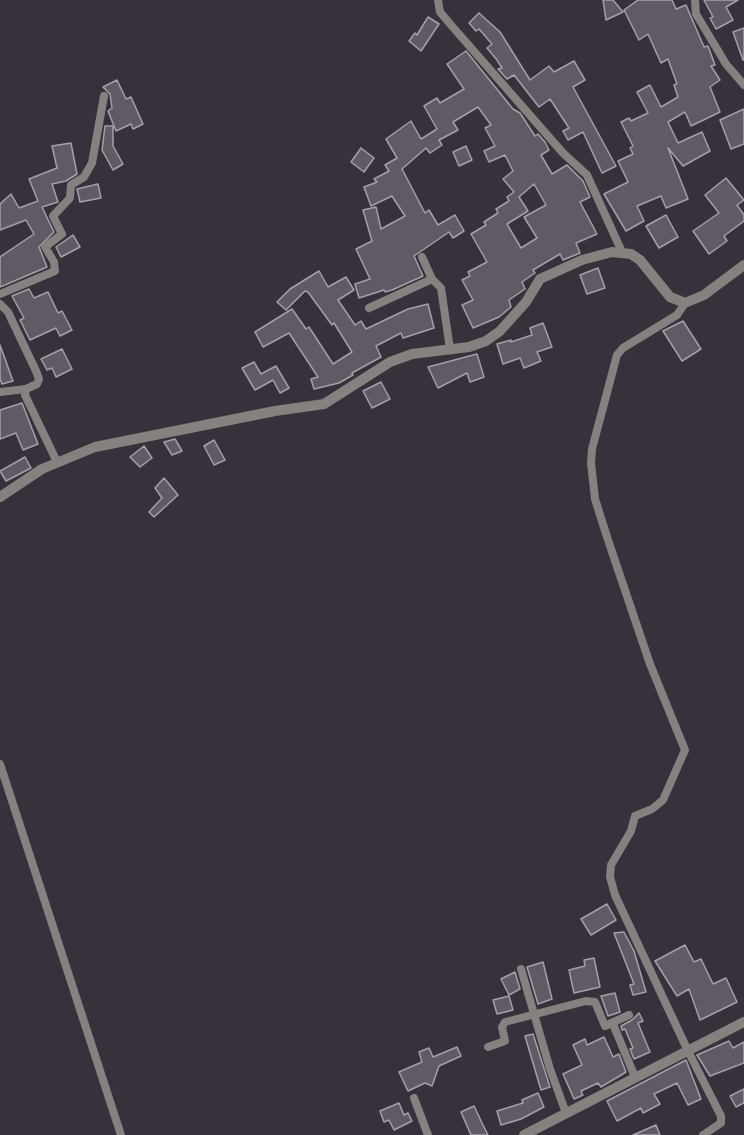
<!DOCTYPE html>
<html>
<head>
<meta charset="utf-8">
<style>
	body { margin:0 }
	canvas { display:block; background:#36313a }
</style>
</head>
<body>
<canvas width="744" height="1135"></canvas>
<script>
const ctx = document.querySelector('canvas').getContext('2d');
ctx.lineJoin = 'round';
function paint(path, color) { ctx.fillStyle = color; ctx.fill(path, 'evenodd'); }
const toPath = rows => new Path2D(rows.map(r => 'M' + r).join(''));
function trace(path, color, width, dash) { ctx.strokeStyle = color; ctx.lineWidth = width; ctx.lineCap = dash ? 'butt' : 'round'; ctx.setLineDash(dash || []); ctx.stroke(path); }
const building = toPath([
	[603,0,613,0,623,12,606,20,603,0],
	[638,0,672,0,676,9,686,5,704,47,708,46,715,65,711,66,720,80,710,87,720,112,691,126,685,112,668,122,678,143,702,132,710,151,683,166,668,148,688,199,666,208,661,196,637,206,644,221,626,231,604,194,628,182,618,161,633,154,630,148,633,146,621,122,629,118,631,121,648,113,637,92,650,85,661,107,678,97,674,85,677,84,668,59,661,63,648,34,639,40,624,10,638,0],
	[704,0,738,0,726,7,733,20,716,29,710,18,713,17,704,0],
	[479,13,500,32,530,80,549,66,554,72,574,61,585,80,573,87,616,166,602,173,583,132,568,140,563,131,569,128,550,99,539,107,514,75,507,79,498,69,502,68,497,60,487,48,492,44,479,29,476,31,469,23,479,13],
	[428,17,439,24,421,51,409,41,415,33,417,35,428,17],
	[744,28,744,60,743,60,733,32,744,28],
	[466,51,513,109,520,113,535,136,538,134,545,142,549,150,541,155,552,174,567,165,583,181,590,197,580,202,597,234,576,243,580,253,563,260,560,254,533,270,535,273,522,282,525,289,509,300,511,307,499,317,473,328,462,305,473,300,462,280,470,276,468,272,487,262,471,234,486,225,484,222,498,213,496,209,509,201,507,197,514,192,503,179,513,171,505,155,489,162,484,151,495,146,485,128,491,125,478,107,453,122,458,130,439,140,442,145,430,153,426,148,402,169,425,213,429,210,438,225,455,215,464,231,453,238,449,232,414,256,423,276,392,290,385,292,384,290,359,298,355,284,370,279,356,249,372,241,363,210,376,207,381,229,405,216,392,196,371,206,364,187,377,182,374,179,389,171,385,165,397,158,386,139,411,121,421,139,437,129,424,106,437,98,440,103,464,89,447,64,466,51],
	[534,184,546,205,524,217,537,238,521,248,507,224,528,211,519,197,534,184],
	[117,80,126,99,131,97,143,124,133,129,131,124,116,131,108,111,112,108,110,94,103,87,117,80],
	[744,109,744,144,731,149,720,120,744,109],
	[105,126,113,126,113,146,123,164,113,170,102,150,105,126],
	[71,143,77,174,66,181,52,184,58,202,42,207,54,232,39,247,47,267,0,287,0,257,34,234,26,220,0,230,0,204,11,194,19,208,38,201,29,179,57,168,52,146,71,143],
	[466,146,472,160,459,166,453,152,466,146],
	[361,148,374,158,364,172,351,162,361,148],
	[726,178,744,200,737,205,744,215,744,221,724,236,727,241,709,254,693,231,719,213,705,195,726,178],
	[98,184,101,198,80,202,77,189,98,184],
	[666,215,678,237,659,248,646,226,666,215],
	[73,235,80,247,61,257,56,247,73,235],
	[598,268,605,288,587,294,580,275,598,268],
	[319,271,328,287,346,277,354,290,338,300,355,325,361,321,366,329,408,309,428,304,434,328,403,338,401,333,376,346,381,357,352,373,353,375,339,383,314,389,311,379,318,377,289,333,263,347,255,332,292,309,306,329,309,327,333,364,352,352,334,323,332,325,308,292,305,291,286,310,277,302,290,289,319,271],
	[29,289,34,298,48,292,58,313,62,311,72,330,60,336,56,328,30,340,20,320,24,318,12,296,29,289],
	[683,321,701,349,682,361,663,331,683,321],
	[543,323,552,347,537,352,541,361,524,368,520,358,503,364,497,344,511,340,511,342,532,335,530,328,543,323],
	[0,345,13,381,2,384,0,379,0,345],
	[62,349,72,369,56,377,52,368,47,370,41,359,62,349],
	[477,354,484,377,470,382,467,373,438,388,428,367,477,354],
	[254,362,261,374,276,366,289,388,280,393,273,380,255,390,242,368,254,362],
	[381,382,390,399,372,408,363,391,381,382],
	[22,403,38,444,23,450,16,433,0,439,0,410,22,403],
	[175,439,182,451,172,455,164,442,175,439],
	[214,440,225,460,214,465,204,446,214,440],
	[144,446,152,458,140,467,130,457,144,446],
	[25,457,31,468,6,481,0,471,25,457],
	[164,478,178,495,154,517,149,512,162,498,155,488,164,478],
	[607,904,616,920,591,935,581,919,607,904],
	[624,932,634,951,646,992,633,995,630,985,634,984,614,933,624,932],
	[685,945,694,962,701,959,713,984,726,978,737,1002,700,1020,689,989,677,996,655,961,685,945],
	[594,958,600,987,574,993,569,970,585,966,584,960,594,958],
	[543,962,552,999,538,1004,527,967,543,962],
	[515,972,520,989,509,995,501,979,515,972],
	[615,993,620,1012,608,1016,601,996,615,993],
	[509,996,513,1010,497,1014,493,1000,509,996],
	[639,1013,643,1021,638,1023,650,1052,634,1059,630,1049,633,1048,625,1029,622,1030,621,1026,632,1020,639,1013],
	[533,1034,550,1087,541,1090,525,1036,533,1034],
	[604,1037,613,1057,619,1054,626,1072,601,1087,598,1083,581,1091,583,1095,574,1099,563,1074,582,1065,573,1045,585,1039,587,1045,604,1037],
	[729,1041,733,1048,744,1042,744,1063,710,1076,697,1055,729,1041],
	[457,1047,461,1056,439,1066,432,1086,425,1083,408,1091,399,1072,422,1062,419,1052,429,1048,433,1057,457,1047],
	[686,1060,701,1099,688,1105,677,1083,654,1094,660,1104,643,1113,641,1108,617,1121,607,1101,686,1060],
	[744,1089,744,1103,736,1107,730,1096,744,1089],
	[538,1093,544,1107,521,1119,501,1125,497,1111,523,1103,522,1100,538,1093],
	[399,1103,404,1115,408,1113,412,1121,394,1130,389,1120,384,1122,380,1111,399,1103],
	[474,1106,483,1125,488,1135,471,1135,461,1112,474,1106],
	[656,1125,660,1135,633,1135,656,1125]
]);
const minor = toPath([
	[438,0,440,12,451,25,563,153,587,175,622,252],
	[695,0,696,14,726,64,744,85],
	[422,257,432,279,441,288,450,349],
	[0,294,55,271,54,262,45,247,62,234,53,216,70,198,71,185,84,177,92,163,104,96],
	[685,303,677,315,623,348,617,355,592,449,591,463,595,499,608,540,650,664,685,750,663,800,652,809,635,816,631,831,611,865,610,877,615,895,688,1051,721,1116,721,1123,703,1135],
	[0,304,8,312,36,371,39,379,37,384,26,389,25,395,57,462],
	[369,308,432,279],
	[0,392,26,389],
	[0,764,121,1135],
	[521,969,550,1069,566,1113],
	[613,1024,635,1077],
	[488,1047,505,1041,502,1027,505,1022,586,1001,595,1002,605,1026,629,1015],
	[414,1098,428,1135]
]);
const tertiary = toPath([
	[0,497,42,469,95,447,275,411,324,404,390,362,412,354,469,347,486,341,500,331,526,302,540,279,582,260,612,252,631,254,640,260,670,297,685,303,704,295,744,265],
	[524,1135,744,1022]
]);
paint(building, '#5f5a64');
trace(building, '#a59faa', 1.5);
trace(minor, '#86807e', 8);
trace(tertiary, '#86807e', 10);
</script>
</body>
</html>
